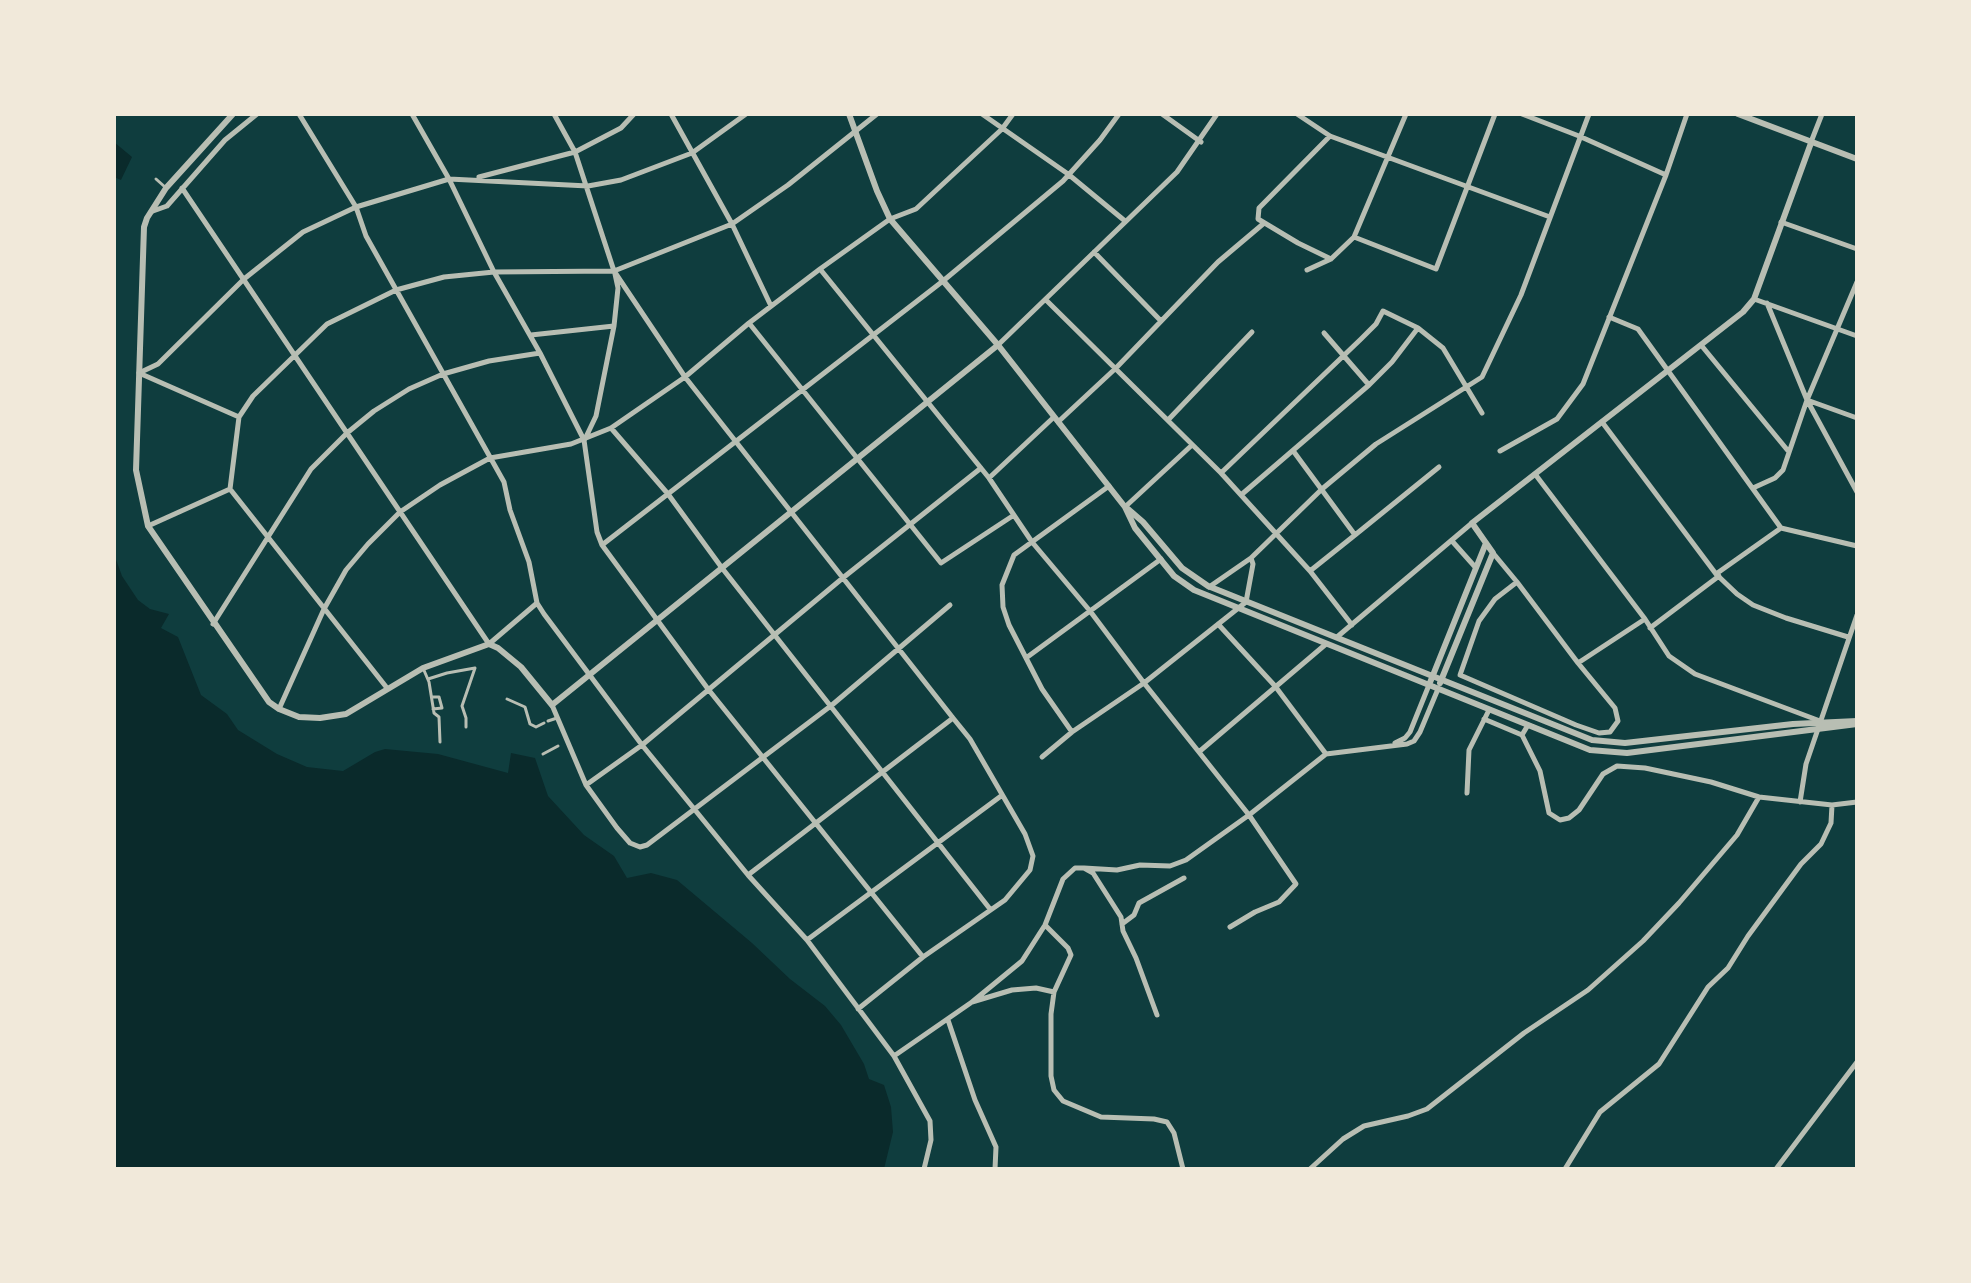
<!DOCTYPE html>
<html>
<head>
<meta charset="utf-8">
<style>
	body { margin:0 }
	#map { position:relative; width:1971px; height:1283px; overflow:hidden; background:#0f3d3e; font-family:Lato,sans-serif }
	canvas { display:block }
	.frame { position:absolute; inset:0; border:116px solid #f1e9da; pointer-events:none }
</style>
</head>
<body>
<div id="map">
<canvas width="1971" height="1283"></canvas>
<div class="frame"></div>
</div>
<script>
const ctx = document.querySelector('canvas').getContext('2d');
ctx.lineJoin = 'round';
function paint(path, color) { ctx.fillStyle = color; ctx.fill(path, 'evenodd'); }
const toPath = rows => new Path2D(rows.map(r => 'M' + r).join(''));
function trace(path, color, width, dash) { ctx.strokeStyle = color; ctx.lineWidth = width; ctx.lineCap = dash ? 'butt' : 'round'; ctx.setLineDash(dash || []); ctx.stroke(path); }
const water = toPath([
	[114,142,132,157,121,180,114,177],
	[114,554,122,576,138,600,150,609,169,614,161,628,178,637,201,695,227,714,238,730,277,754,307,767,343,771,375,752,385,749,438,754,508,773,511,753,535,758,548,796,584,835,614,856,627,878,651,873,677,880,752,943,790,979,825,1006,841,1025,864,1064,869,1079,884,1085,891,1107,893,1132,884,1169,114,1169]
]);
const pedestrian = toPath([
	[156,179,165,187],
	[423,668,429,682,434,713,439,717,440,742],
	[428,679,447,673,475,668,462,706,466,718,466,727],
	[432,697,439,697,442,708,433,709],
	[507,699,525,707,530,724,536,727,544,723],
	[548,721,557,718],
	[543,754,558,746]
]);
const minor = toPath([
	[299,114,356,207,366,236,504,482,510,510,529,562,537,603,544,614,642,745,748,875,807,940,894,1056,930,1121,931,1140,924,1169],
	[412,114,449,179,494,272,540,353,584,440,597,532,602,545,708,689,923,957],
	[554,114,575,152,614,271,685,377,953,718,748,875],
	[671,114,732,224,771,306],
	[982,114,1068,174,1125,221],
	[1162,114,1201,142],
	[1297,114,1330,136,1550,217],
	[1522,114,1579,136,1666,175],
	[1330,136,1259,208,1258,219,1298,243,1331,259],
	[1811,142,1822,114],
	[479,177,575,152,621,128,634,114],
	[182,188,489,644,537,603],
	[153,211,167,206,225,140,257,114],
	[1781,222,1857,249],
	[1354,237,1436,269,1495,114],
	[1094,252,1161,321],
	[820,269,989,478,1032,542,1090,611,1144,683,1249,815,1296,884,1279,902,1255,912,1230,927],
	[1307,270,1331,259,1354,237,1406,114],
	[1754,299,1857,336],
	[1046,300,1221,473,1310,571,1352,625],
	[1767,303,1807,400,1857,492],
	[1609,317,1638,329,1781,528,1857,546],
	[749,323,941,563,1014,515],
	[1324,333,1369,385],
	[531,335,614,326],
	[998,345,1177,172,1217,114],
	[1701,345,1789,452],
	[139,373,158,364,244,279,303,232,356,207,449,179,588,186,621,180,692,153,746,114],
	[139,373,239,417],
	[1807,400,1857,418],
	[1169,419,1252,332],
	[1058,422,1116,368,1218,262,1263,224],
	[1602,422,1716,574,1737,594,1753,605,1786,618,1848,637],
	[611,428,668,494,722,568,990,909],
	[585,439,596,416,614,326,618,288,615,274],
	[1500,451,1557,419,1583,384,1666,175,1687,114],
	[1294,452,1355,535,1310,571],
	[1221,473,1361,339,1376,324,1383,311,1418,328,1443,348,1482,413],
	[1535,474,1645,619,1669,656,1695,674,1820,721],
	[989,478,1054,417],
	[1753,488,1775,478,1783,470,1807,400,1857,282],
	[1241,495,1369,385,1392,362,1418,328],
	[1125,507,1192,445],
	[148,526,230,489],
	[1355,535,1439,467],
	[1452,541,1476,568],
	[602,545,943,281,1063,181,1100,140,1119,114],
	[1493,553,1517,582,1578,663,1615,708,1618,721,1610,732,1599,733,1576,725,1460,675,1479,621,1495,599,1517,582],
	[1716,574,1781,528],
	[1209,587,1251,558,1322,489,1376,444,1482,377,1521,295,1589,114],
	[213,624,311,469,347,433,374,411,409,389,443,374,489,361,540,353],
	[1218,624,1275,686,1326,754],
	[1650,628,1719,576],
	[1337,637,1472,523],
	[1026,658,1161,559],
	[1578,663,1645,619],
	[387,688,230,489,239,417,253,396,327,324,396,290,444,277,494,272,614,271,732,224,788,185,877,114],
	[552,705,586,785,617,828,630,843,640,847,647,845,832,705,950,605],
	[279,709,324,609,346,570,368,544,400,512,440,485,490,458,571,444,611,428,685,377,749,323,820,269,890,219,916,209,1002,129,1013,114],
	[1484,719,1522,735],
	[1528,725,1522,735,1540,771,1549,813,1560,820,1569,818,1579,810,1603,774,1617,766,1645,768,1711,782,1759,797,1832,805,1857,802],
	[1072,732,1042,689,1009,625,1003,607,1002,585,1014,555,1109,486],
	[1395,743,1405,738,1410,732,1429,685],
	[1200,751,1326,644],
	[1042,757,1072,732,1144,683,1246,602,1253,564,1251,558],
	[586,785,642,745,844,577,981,468],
	[1467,793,1469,750,1489,710],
	[1800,802,1806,764,1857,615],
	[1084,868,1117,870,1140,865,1170,866,1186,860,1249,815,1326,754,1407,744,1414,741,1420,732,1438,689],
	[1122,924,1134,915,1139,903,1184,878],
	[1045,925,1068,948,1071,955,1054,992,1051,1014,1051,1076,1054,1090,1063,1101,1101,1117,1154,1119,1167,1122,1174,1133,1183,1169],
	[807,940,1001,796],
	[972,1002,1022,961,1045,925,1063,879,1075,868,1084,868,1093,873,1121,917,1123,931,1136,958,1157,1015],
	[858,1009,923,957,1005,900,1030,870,1033,856,1025,834,970,739,953,718],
	[948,1020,975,1100,996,1147,995,1169],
	[894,1056,972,1002,1012,990,1036,988,1054,992],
	[1310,1169,1343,1139,1364,1126,1408,1116,1427,1109,1524,1033,1588,990,1643,941,1679,903,1737,835,1759,797],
	[1565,1169,1600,1112,1659,1064,1708,987,1728,968,1748,936,1801,864,1821,844,1831,823,1832,805],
	[1776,1169,1857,1062]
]);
const tertiary = toPath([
	[233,114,166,188,147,218,144,227,136,470,148,526,269,702,279,709,299,717,320,718,346,714,423,668,489,644,498,648,521,667,552,705,998,345],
	[849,114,877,191,890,219,998,345,1125,507,1135,528,1174,576,1194,590,1590,750,1627,753,1857,724],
	[1738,114,1857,159],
	[1128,509,1143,522,1182,568,1208,586,1592,740,1625,743,1793,724,1857,721],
	[1440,683,1493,553,1472,523,1743,312,1754,299,1811,143],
	[1429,685,1486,543]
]);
paint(water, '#0a2a2b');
trace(pedestrian, '#b8beb3', 3);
trace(minor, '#b8beb3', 5);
trace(tertiary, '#b8beb3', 6);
</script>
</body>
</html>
